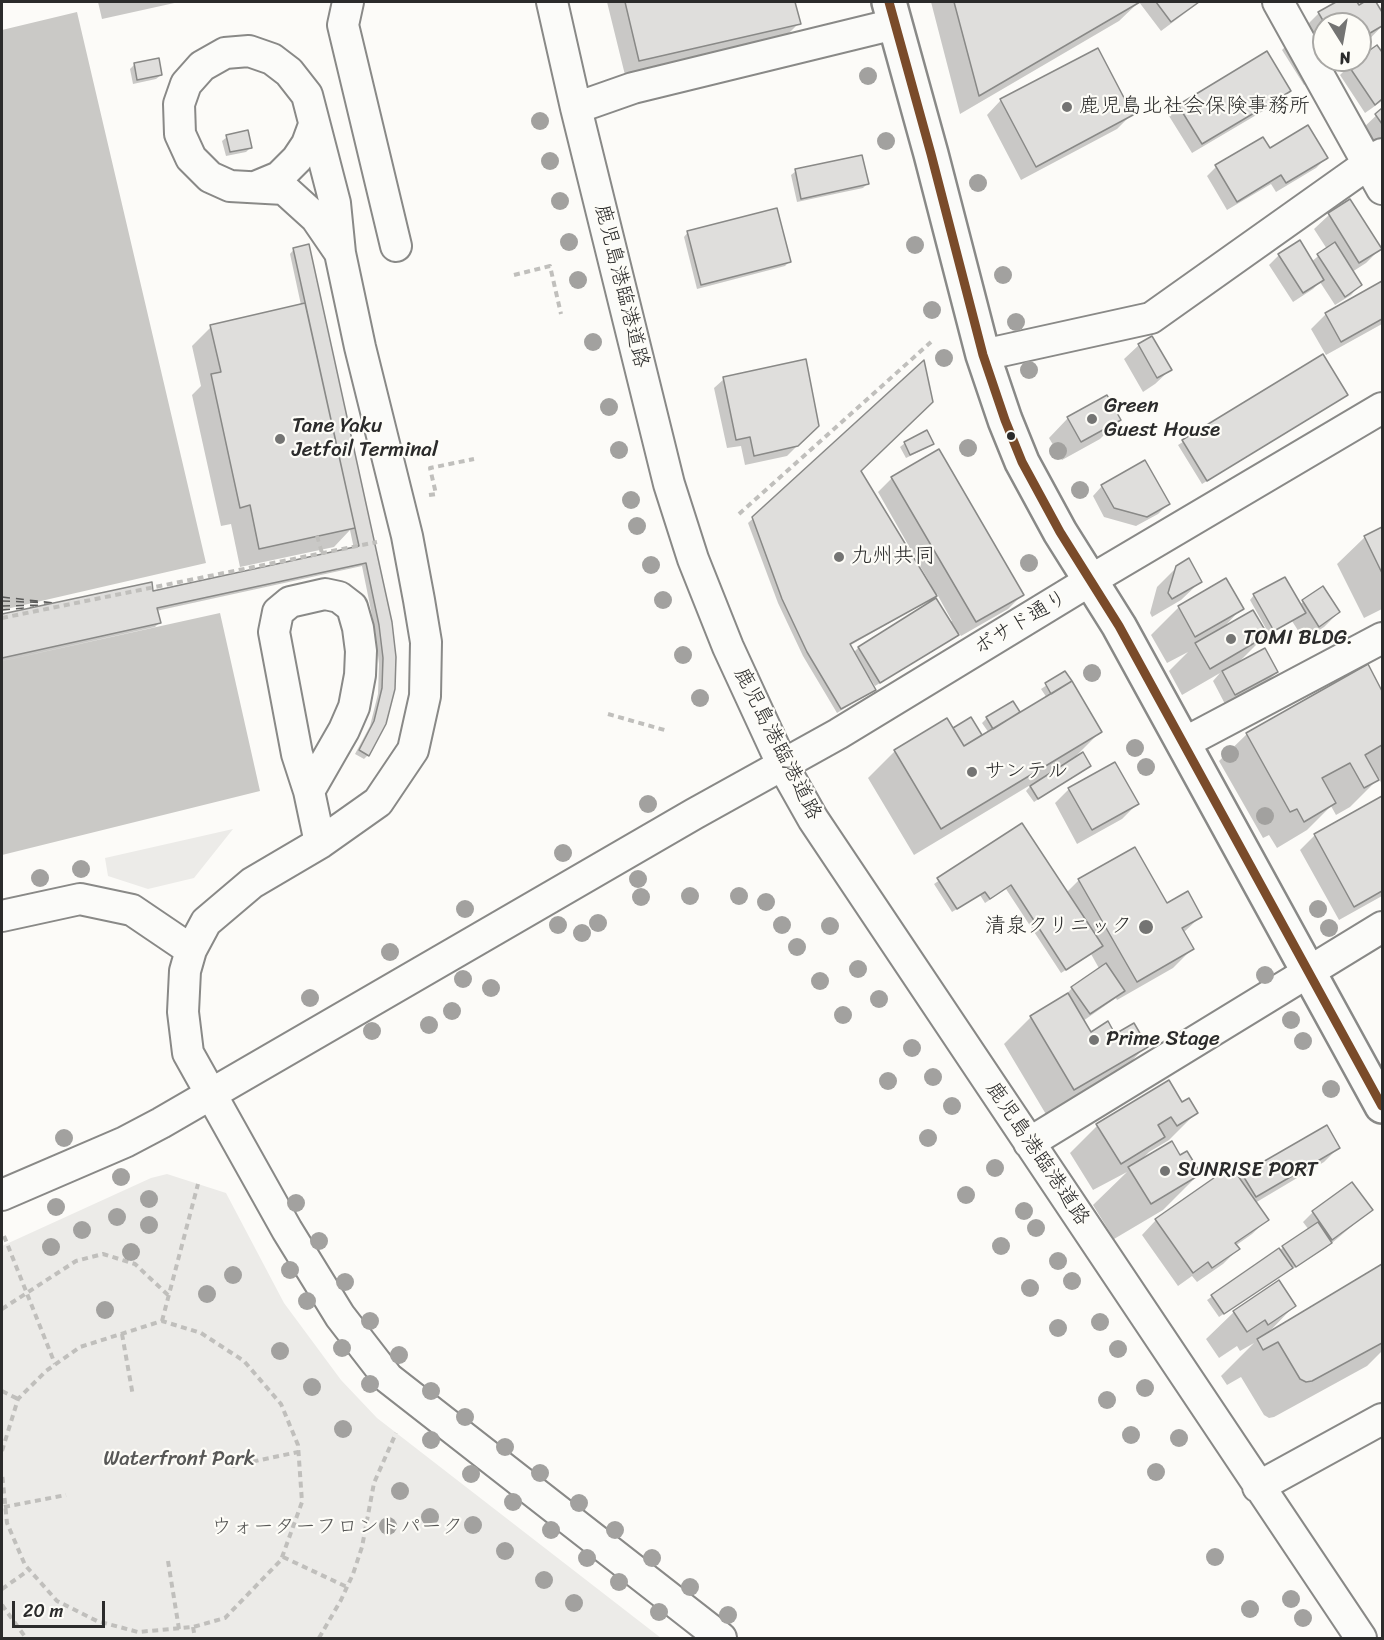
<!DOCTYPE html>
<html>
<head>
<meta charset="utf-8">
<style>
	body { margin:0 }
	#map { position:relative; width:1384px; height:1640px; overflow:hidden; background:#fcfbf8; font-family:Sriracha,sans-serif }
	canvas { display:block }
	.frame { position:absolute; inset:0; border:3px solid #2b2b2b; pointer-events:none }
	.north { position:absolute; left:1312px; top:12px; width:60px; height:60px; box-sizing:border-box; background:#fdfcf7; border:2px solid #a9a8a5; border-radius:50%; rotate:169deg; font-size:16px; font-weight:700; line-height:24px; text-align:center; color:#2b2b2b }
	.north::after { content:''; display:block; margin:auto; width:21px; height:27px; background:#747473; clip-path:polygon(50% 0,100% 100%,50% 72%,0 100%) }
	.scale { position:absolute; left:12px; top:1601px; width:93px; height:27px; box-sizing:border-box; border:3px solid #2b2b2b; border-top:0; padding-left:8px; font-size:18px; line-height:21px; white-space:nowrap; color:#2b2b2b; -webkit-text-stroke:4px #fdfcf7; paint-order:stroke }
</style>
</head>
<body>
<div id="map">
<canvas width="1384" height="1640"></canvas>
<div class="frame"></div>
<div class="north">N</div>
<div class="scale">20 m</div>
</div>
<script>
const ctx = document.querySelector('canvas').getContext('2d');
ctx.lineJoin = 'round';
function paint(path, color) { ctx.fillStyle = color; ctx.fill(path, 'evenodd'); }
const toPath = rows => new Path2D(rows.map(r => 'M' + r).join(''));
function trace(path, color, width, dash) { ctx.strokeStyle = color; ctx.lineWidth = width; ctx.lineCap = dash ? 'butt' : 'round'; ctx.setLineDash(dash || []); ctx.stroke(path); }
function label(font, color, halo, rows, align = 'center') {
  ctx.font = font + ' Sriracha,"Klee One",sans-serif'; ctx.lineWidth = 4.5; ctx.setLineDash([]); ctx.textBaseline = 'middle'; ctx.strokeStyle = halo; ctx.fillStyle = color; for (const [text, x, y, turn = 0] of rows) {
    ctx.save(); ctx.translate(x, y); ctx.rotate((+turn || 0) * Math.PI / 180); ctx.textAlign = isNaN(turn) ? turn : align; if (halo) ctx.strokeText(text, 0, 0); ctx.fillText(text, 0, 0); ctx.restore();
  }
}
const green = toPath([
	[233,829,194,878,148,889,108,876,105,858],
	[167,1174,226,1193,284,1303,341,1380,377,1418,661,1638,2,1638,2,1246,151,1178]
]);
const water = toPath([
	[77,12,206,563,2,610,2,30],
	[220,613,260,791,2,855,2,661]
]);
const shadow = toPath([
	[98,2,179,2,102,19],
	[607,2,794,2,799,23,784,38,625,75],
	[931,2,1139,2,1119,21,960,114],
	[1139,2,1200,2,1161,31],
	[1339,2,1356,2,1359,7,1367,2,1374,2,1382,15,1382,26,1360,49,1360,24,1324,24,1324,60,1347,60,1304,85,1282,50,1319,13],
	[1377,47,1382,55,1382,101,1365,113,1340,75,1349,66],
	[158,60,161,75,156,79,133,84,130,69,134,65],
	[1289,91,1280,101,1192,153,1169,116,1179,106],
	[1001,100,1131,115,1117,129,1021,180,987,115],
	[1382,110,1382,143,1379,146,1369,139,1361,130],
	[227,137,251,147,246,152,226,156,222,141],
	[1269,150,1326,158,1316,168,1276,192,1271,184,1227,210,1207,176,1216,167],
	[796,171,867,184,863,188,797,202,791,175],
	[1350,201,1380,249,1366,263,1352,272,1360,285,1351,295,1335,305,1320,282,1313,289,1293,302,1269,265,1279,255,1299,242,1311,262,1327,249,1314,229,1329,215],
	[688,232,789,262,785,266,697,289,684,237],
	[294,249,395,657,368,755,364,759,355,754,370,726,378,694,379,664,375,630,362,566,156,611,159,623,155,627,2,661,2,615,150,583,152,593,354,549,350,530,334,547,240,567,231,524,221,526,192,395,201,386,192,346,211,327,301,305,290,254],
	[1382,283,1382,324,1326,355,1311,329,1326,314],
	[1139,345,1170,370,1155,384,1143,392,1124,359],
	[1323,356,1347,394,1202,484,1178,445],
	[923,363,859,471,929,586,931,585,878,492,892,478,1022,595,1008,609,961,636,959,633,953,639,875,686,870,678,868,680,874,690,837,713,803,656,778,603,748,523],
	[937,594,952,621,950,622,936,600,858,648,853,653,849,646,930,600],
	[724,379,818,425,787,456,745,465,741,446,727,448,714,388],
	[1068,418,1119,420,1100,439,1062,460,1049,438],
	[905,443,932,444,927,448,906,458,900,447],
	[1102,486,1168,504,1158,514,1136,526,1104,517,1093,496],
	[1382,528,1382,609,1364,618,1337,564,1365,537],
	[1177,567,1201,581,1181,600,1152,617,1150,613,1157,587],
	[1226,580,1242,608,1223,628,1266,635,1239,662,1277,672,1267,682,1225,704,1213,681,1220,673,1182,695,1169,671,1188,652,1167,663,1151,635,1178,608],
	[1323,588,1339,612,1324,627,1304,640,1292,621,1269,634,1250,600,1254,595,1299,605],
	[1367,666,1382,694,1382,785,1379,778,1350,807,1336,815,1331,806,1307,830,1277,848,1269,835,1263,838,1219,761,1247,734],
	[1065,673,1100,732,1075,757,1089,766,1034,802,1026,791,1032,784,914,855,868,778,895,751,952,730,980,735,975,740,989,733,982,723,987,718,1013,703,1018,712,1013,717,1047,698,1041,689],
	[1069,789,1137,804,1122,819,1077,844,1055,803],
	[1382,798,1382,896,1339,920,1300,850,1314,836],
	[1022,825,1066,893,1079,880,1135,849,1167,905,1200,917,1183,933,1192,949,1173,968,1117,1000,1116,998,1083,1021,1090,1034,1115,1036,1146,1046,1119,1074,1047,1116,1004,1044,1031,1017,1063,998,1072,988,1100,970,1091,954,1061,973,1006,889,985,903,980,895,952,912,934,884],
	[1181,1104,1196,1113,1169,1140,1149,1152,1139,1162,1180,1157,1199,1174,1163,1210,1114,1239,1093,1205,1127,1172,1093,1190,1070,1153,1097,1126],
	[1338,1148,1324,1162,1255,1203,1267,1220,1252,1234,1235,1246,1238,1249,1223,1264,1197,1282,1192,1276,1178,1286,1142,1235,1156,1220,1239,1180,1243,1175],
	[1352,1184,1371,1210,1326,1248,1291,1270,1290,1269,1219,1317,1207,1300,1309,1230,1303,1222,1313,1212],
	[1382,1266,1382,1351,1367,1366,1274,1417,1269,1418,1264,1415,1241,1377,1227,1385,1221,1376,1254,1343,1240,1351,1237,1346,1219,1358,1206,1339,1234,1312,1279,1283,1294,1306,1267,1334]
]);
const ferry = toPath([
	[2,597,55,603],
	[2,601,52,603],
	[2,606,46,605],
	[2,610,34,607]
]);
const building = toPath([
	[625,2,795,2,801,24,639,61,625,2],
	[954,2,1140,2,979,96,954,2],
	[1156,2,1199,2,1171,22,1156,2],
	[1336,2,1357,2,1359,5,1364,2,1376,2,1382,12,1382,26,1360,39,1360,24,1325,24,1318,12,1336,2],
	[1377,45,1382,52,1382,99,1375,105,1348,65,1355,60,1360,60,1360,57,1377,45],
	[1098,48,1133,115,1036,167,1000,99,1098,48],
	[1267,51,1291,91,1202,144,1178,105,1267,51],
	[159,58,162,75,137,80,134,63,159,58],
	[1382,108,1382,124,1375,114,1382,108],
	[1308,125,1328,158,1286,183,1281,175,1237,202,1215,165,1263,137,1270,148,1308,125],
	[248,130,252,148,230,152,226,135,248,130],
	[862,155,869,184,801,199,795,169,862,155],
	[1350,199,1382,249,1359,263,1328,213,1350,199],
	[777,208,791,262,701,285,687,231,777,208],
	[1300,240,1324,280,1303,293,1278,254,1300,240],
	[1335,242,1362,285,1345,297,1317,254,1335,242],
	[309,244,392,622,396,657,395,689,386,724,369,756,359,750,374,721,382,688,383,658,379,625,366,563,157,608,161,623,2,658,2,614,152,582,153,591,359,546,293,248,309,244],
	[1382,281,1382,319,1341,342,1325,313,1382,281],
	[305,303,355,528,259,549,250,505,240,508,211,374,221,372,210,325,305,303],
	[1152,336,1172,370,1157,378,1138,344,1152,336],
	[1323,354,1348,395,1207,481,1182,440,1323,354],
	[806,359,819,426,798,446,754,456,750,437,736,440,723,377,806,359],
	[924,360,933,402,861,471,937,596,850,644,876,690,841,709,807,652,782,599,752,517,924,360],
	[1107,395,1121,420,1081,442,1067,417,1107,395],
	[927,430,934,444,910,455,904,442,927,430],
	[939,449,1024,595,976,622,891,477,939,449],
	[1145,460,1170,504,1147,517,1114,508,1101,485,1145,460],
	[1382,527,1382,573,1364,536,1382,527],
	[1189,558,1202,582,1172,599,1168,593,1176,566,1189,558],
	[1285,577,1306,613,1274,631,1253,594,1285,577],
	[1226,578,1244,609,1195,637,1178,606,1226,578],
	[1323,586,1340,612,1319,627,1302,600,1323,586],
	[936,598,959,635,880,683,858,647,936,598],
	[1253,610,1268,635,1210,669,1195,643,1253,610],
	[1265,648,1278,672,1235,695,1222,671,1265,648],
	[1368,664,1382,691,1382,745,1365,755,1379,780,1364,788,1350,763,1322,778,1336,803,1304,822,1297,809,1290,812,1246,733,1368,664],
	[1065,671,1072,681,1051,694,1045,683,1065,671],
	[1072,681,1102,732,941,829,894,750,947,718,964,746,1072,681],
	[1013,701,1020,712,993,729,986,717,1013,701],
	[971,717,982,735,964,746,953,728,971,717],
	[1083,752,1091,766,1038,799,1030,786,1083,752],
	[1115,762,1139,804,1092,830,1068,788,1115,762],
	[1382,796,1382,891,1354,907,1314,834,1382,796],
	[1022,823,1103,946,1066,970,1011,885,990,899,985,892,957,909,937,878,1022,823],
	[1135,847,1167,903,1188,891,1202,917,1182,928,1194,949,1137,982,1078,879,1135,847],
	[1106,963,1125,991,1090,1014,1071,987,1106,963],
	[1068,993,1091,1032,1108,1021,1115,1034,1134,1023,1148,1047,1074,1090,1030,1016,1068,993],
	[1169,1080,1182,1102,1189,1098,1198,1113,1177,1126,1171,1117,1158,1125,1165,1137,1121,1164,1096,1124,1169,1080],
	[1327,1125,1340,1148,1256,1197,1242,1174,1327,1125],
	[1172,1141,1180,1155,1187,1151,1201,1174,1151,1204,1128,1167,1172,1141],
	[1231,1166,1269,1220,1235,1243,1240,1249,1212,1268,1208,1262,1193,1273,1155,1219,1231,1166],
	[1352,1182,1373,1210,1332,1240,1312,1211,1352,1182],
	[1318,1222,1332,1243,1296,1267,1282,1246,1318,1222],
	[1279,1248,1293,1268,1224,1314,1211,1295,1279,1248],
	[1382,1264,1382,1343,1312,1381,1306,1382,1300,1379,1278,1342,1263,1350,1257,1339,1382,1264],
	[1279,1280,1296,1306,1268,1325,1265,1320,1247,1332,1233,1311,1279,1280]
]);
const path = toPath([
	[514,275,550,266,561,314],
	[429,495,436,494,430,468,474,459],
	[739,514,931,342],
	[317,536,322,553],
	[2,618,377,542],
	[608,714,668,731],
	[4,1236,55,1364],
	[2,1309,76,1261,103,1254,135,1264,169,1296],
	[162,1321,198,1184],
	[122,1334,133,1396],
	[2,1391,18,1399],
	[2,1451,18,1399,46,1371,80,1347,162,1321,201,1333,244,1361,281,1404,298,1445,302,1502,281,1560,225,1618,193,1627,138,1632,97,1621,57,1601,25,1565,7,1523,2,1473],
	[232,1466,298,1452],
	[4,1507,66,1495],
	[283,1557,347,1587],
	[168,1561,179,1629],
	[2,1589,29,1570],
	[2,1605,26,1638],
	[193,1627,195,1638],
	[319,1638,341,1600,353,1574,362,1547,374,1483,396,1433]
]);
const minor = toPath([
	[348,2,343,25,396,246],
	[552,2,576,108,669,484,693,559,728,647,782,764,813,819,1361,1638],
	[1278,2,1382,189],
	[576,108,633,88,895,24],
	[255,187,279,177,297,159,307,144,314,125],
	[340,253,335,203,307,95,289,72,272,59,249,51,225,53,202,66,186,84,179,104,180,134,191,158,210,177,230,186,284,189,316,218,340,253,360,347,407,536,419,600,426,642,425,696,413,750,378,802,320,843,252,883,206,922,191,950,185,971,183,1012,188,1053,287,1230,340,1316,388,1378,721,1638],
	[983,355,1151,318,1382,154],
	[1184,743,1382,638],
	[309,791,344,730,354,707,360,675,361,651,358,628,352,607,339,597,325,594,290,602,278,612,274,632,297,754,309,791,320,843],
	[2,916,80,899,132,910,191,950],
	[1029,1143,1382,927],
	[2,1195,125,1142,161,1123,694,814,838,734,1091,580,1382,408],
	[1258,1487,1382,1419]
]);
const major = toPath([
	[889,2,931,154,983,355,1005,420,1022,462,1060,532,1119,626,1382,1106]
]);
const bus1 = toPath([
	[889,2,931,154,983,355,1005,420,1022,462,1060,532,1119,626,1382,1106]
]);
const trees = [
	[868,76],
	[540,121],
	[886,141],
	[550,161],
	[978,183],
	[560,201],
	[569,242],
	[915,245],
	[1003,275],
	[578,280],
	[932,310],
	[1016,322],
	[593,342],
	[944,358],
	[1029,370],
	[609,407],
	[968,448],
	[619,450],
	[1058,451],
	[1080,490],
	[631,500],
	[637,526],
	[1029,563],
	[651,565],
	[663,600],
	[683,655],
	[1092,673],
	[700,698],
	[1135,748],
	[1230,754],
	[1146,767],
	[648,804],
	[1265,816],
	[563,853],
	[81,869],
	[40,878],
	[638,879],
	[690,896],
	[739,896],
	[641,897],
	[766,902],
	[465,909],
	[1318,909],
	[598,923],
	[558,925],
	[782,925],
	[830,926],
	[1329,928],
	[582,933],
	[797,947],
	[390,952],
	[858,969],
	[1265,975],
	[463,979],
	[820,981],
	[491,988],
	[310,998],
	[879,999],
	[452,1011],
	[843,1015],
	[1291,1020],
	[429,1025],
	[372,1031],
	[1303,1041],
	[912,1048],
	[933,1077],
	[888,1081],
	[1331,1089],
	[952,1106],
	[64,1138],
	[928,1138],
	[995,1168],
	[121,1177],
	[966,1195],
	[149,1199],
	[296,1203],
	[56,1207],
	[1024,1211],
	[117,1217],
	[149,1225],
	[1036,1228],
	[82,1230],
	[319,1241],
	[1001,1246],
	[51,1247],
	[131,1252],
	[1058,1261],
	[290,1270],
	[233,1275],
	[1072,1281],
	[345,1282],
	[1030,1288],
	[207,1294],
	[307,1301],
	[105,1310],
	[370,1321],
	[1100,1322],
	[1058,1328],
	[342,1348],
	[1118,1349],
	[280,1351],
	[399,1355],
	[370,1384],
	[312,1387],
	[1145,1388],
	[431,1391],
	[1107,1400],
	[465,1417],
	[343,1429],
	[1131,1435],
	[1179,1438],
	[431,1440],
	[505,1447],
	[1156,1472],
	[540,1473],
	[471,1474],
	[400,1491],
	[513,1502],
	[579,1503],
	[430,1517],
	[473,1525],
	[388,1526],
	[551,1530],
	[615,1530],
	[505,1551],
	[1215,1557],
	[587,1558],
	[652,1558],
	[544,1580],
	[619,1582],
	[690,1587],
	[1291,1599],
	[574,1603],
	[1250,1609],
	[659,1612],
	[728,1615],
	[1303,1618]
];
const markers = [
	[1067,107,6,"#747473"],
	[1092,419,6,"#747473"],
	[1011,436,5,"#2b2b2b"],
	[280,439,6,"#747473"],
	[839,557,6,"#747473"],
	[1231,639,6,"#747473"],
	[972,772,6,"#747473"],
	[1146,927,8,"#747473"],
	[1094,1040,6,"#747473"],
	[1165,1171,6,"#747473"]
];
const poiNames = [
	["鹿児島北社会保険事務所",1079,107],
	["Green",1104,407],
	["Guest House",1104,431],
	["Tane Yaku",292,427],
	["Jetfoil Terminal",292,451],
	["九州共同",851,557],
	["TOMI BLDG.",1243,639],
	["サンテル",984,772],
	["清泉クリニック",1132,927,"right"],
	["Prime Stage",1106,1040],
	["SUNRISE PORT",1177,1171]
];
const streetNames = [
	["鹿児島港臨港道路",621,286,76],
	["ボサド通り",1021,623,-31],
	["鹿児島港臨港道路",777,744,63],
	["鹿児島港臨港道路",1037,1154,56]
];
const parkNames = [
	["Waterfront Park",179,1460],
	["ウォーターフロントパーク",337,1528]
];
paint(green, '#ecebe8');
paint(water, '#cac9c6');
paint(shadow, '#0003');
trace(ferry, '#5b5b5a', 1.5, [8, 6]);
paint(building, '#dfdedc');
trace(building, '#898987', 1.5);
trace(minor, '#898987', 34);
trace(major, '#898987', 38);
trace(path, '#c0bfbc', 4, [6, 4.5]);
trace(minor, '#fbfbf9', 30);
trace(major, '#fbfbf9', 33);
trace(bus1, '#7a4b2a', 9);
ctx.fillStyle = '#a2a19f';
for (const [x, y] of trees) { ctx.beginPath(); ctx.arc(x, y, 9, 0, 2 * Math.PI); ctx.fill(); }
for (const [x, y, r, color] of markers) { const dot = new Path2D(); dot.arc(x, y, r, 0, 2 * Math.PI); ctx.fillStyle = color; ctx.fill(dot); trace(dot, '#fdfcf7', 2); }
label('21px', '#2b2b2b', '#fdfcf7', poiNames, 'left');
label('21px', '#2b2b2b', '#fdfcf7', streetNames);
label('21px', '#585857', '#fdfcf7', parkNames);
</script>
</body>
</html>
